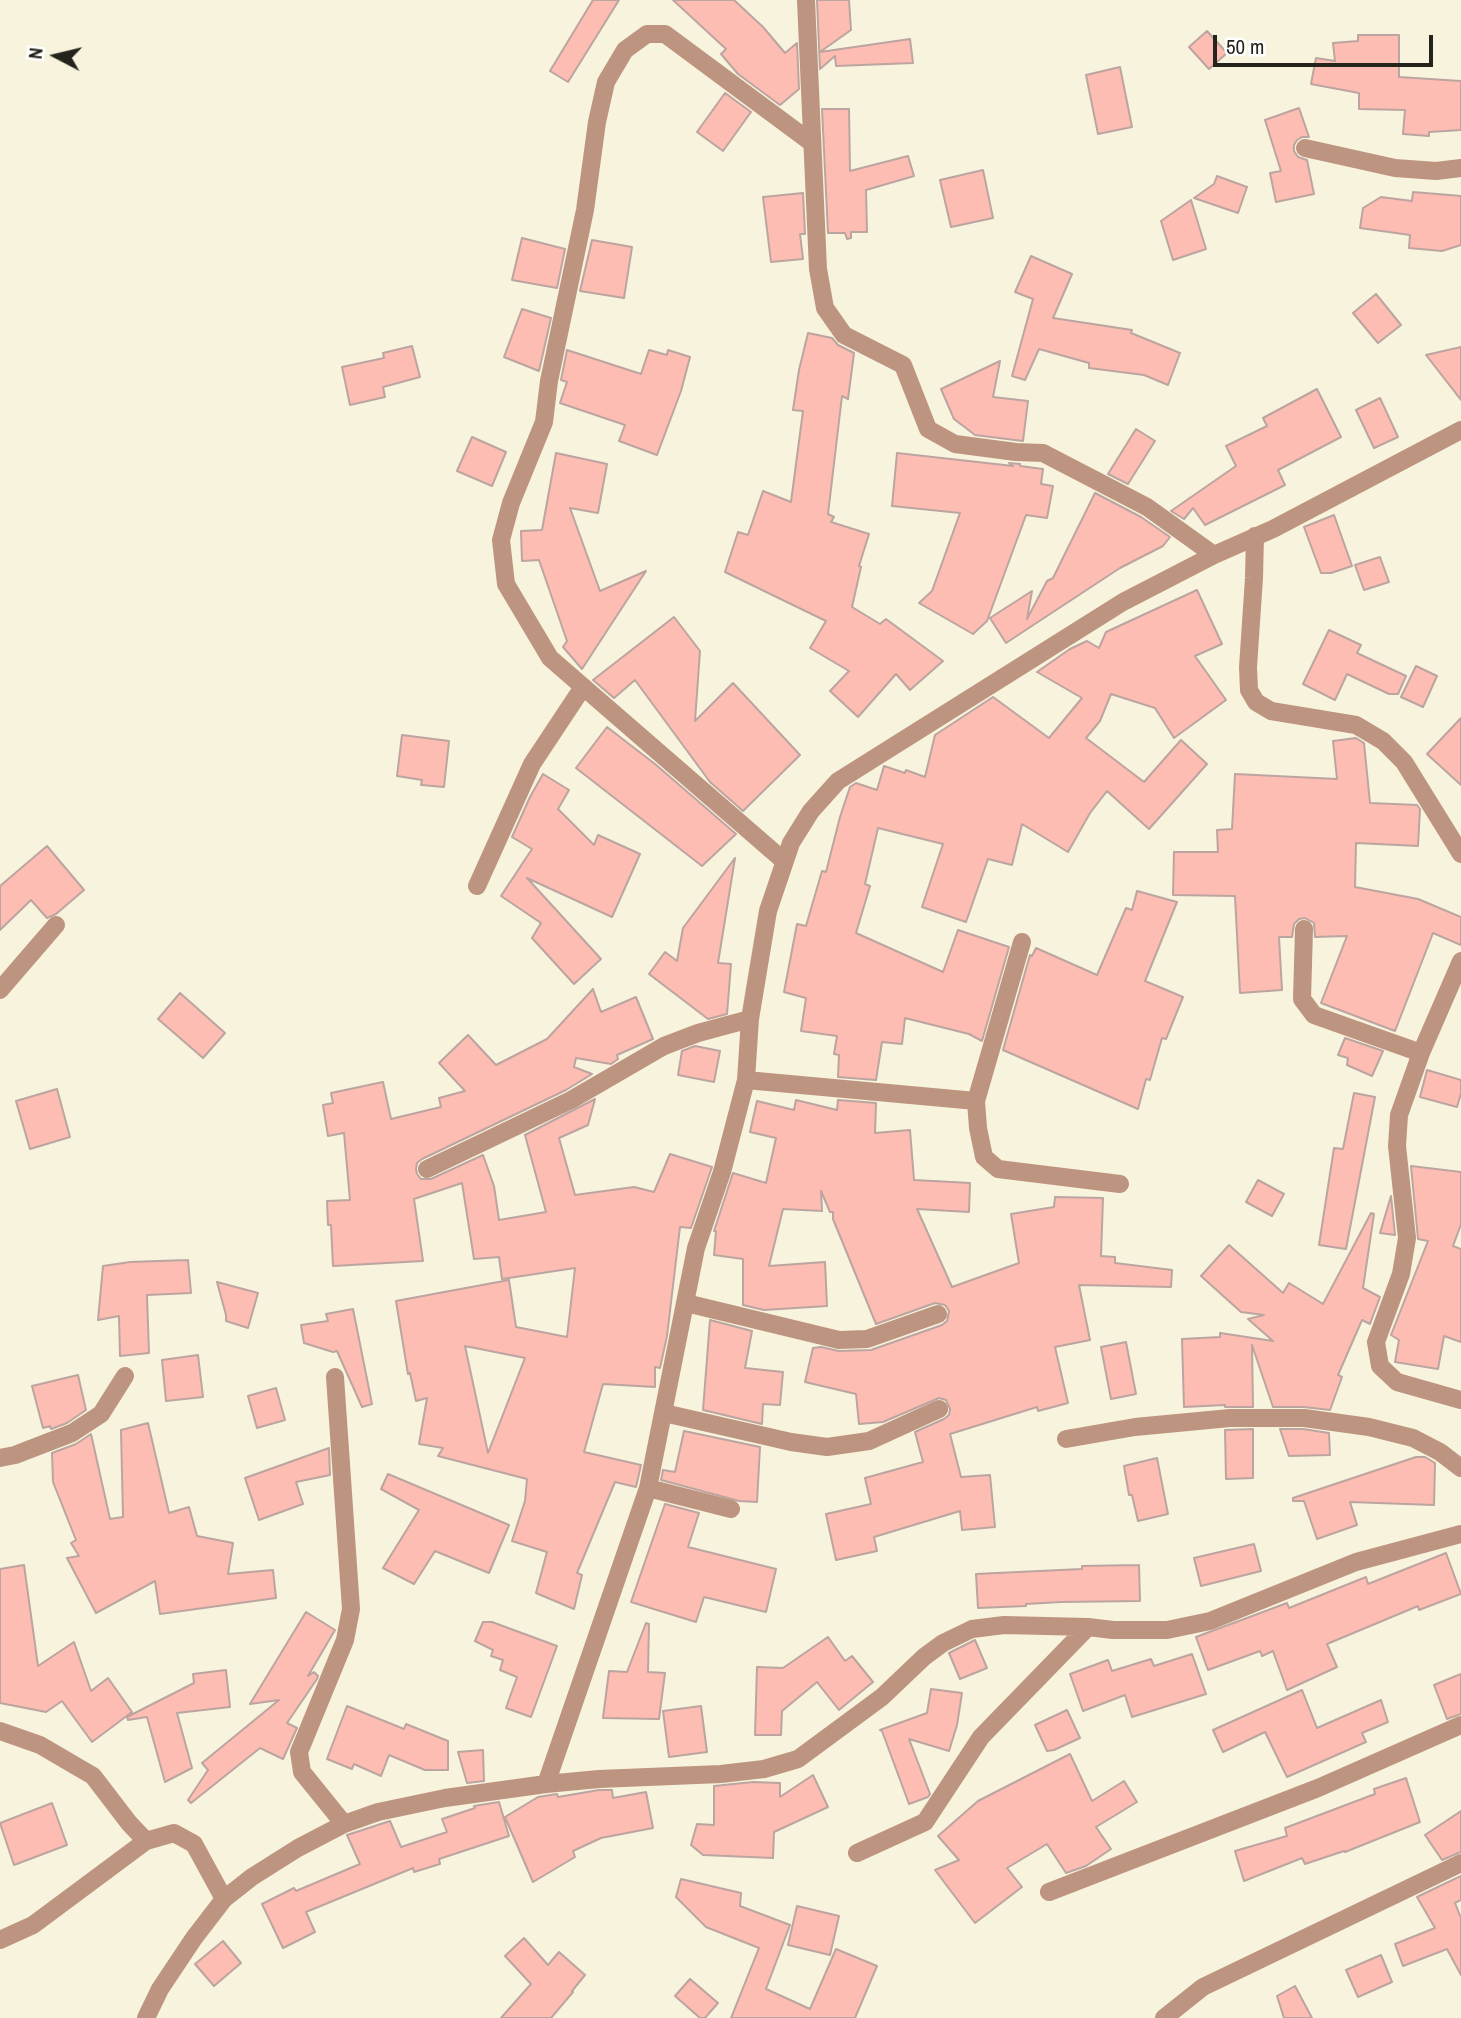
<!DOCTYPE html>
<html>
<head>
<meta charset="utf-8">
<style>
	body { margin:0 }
	#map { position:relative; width:1461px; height:2018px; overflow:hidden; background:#f7f3dd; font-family:"Archivo Narrow",sans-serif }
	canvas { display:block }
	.north { position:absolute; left:21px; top:21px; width:70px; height:70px; -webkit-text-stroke:5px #fff; paint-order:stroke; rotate:277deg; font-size:19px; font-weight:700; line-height:28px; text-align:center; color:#25241c }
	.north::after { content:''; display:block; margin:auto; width:24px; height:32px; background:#25241c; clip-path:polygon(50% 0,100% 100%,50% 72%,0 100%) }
	.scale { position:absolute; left:1213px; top:35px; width:220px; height:32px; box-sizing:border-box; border:4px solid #25241c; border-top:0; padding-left:9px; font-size:21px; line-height:24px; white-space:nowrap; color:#25241c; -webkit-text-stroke:5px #fff; paint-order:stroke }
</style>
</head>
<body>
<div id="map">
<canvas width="1461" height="2018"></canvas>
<div class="north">N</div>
<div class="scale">50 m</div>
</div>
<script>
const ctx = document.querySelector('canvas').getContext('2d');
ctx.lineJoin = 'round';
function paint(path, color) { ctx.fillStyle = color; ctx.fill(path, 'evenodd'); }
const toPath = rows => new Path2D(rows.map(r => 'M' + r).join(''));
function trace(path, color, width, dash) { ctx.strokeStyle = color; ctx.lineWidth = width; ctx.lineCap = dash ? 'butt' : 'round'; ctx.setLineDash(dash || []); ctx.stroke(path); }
const building = toPath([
	[593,0,619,0,568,82,550,71,593,0],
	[673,0,734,0,763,27,785,53,797,43,799,89,780,105,738,74,721,54,726,49,673,0],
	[817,0,849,0,851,30,820,52,910,39,913,63,836,66,835,56,820,69,817,0],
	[1207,31,1227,53,1209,69,1189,47,1207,31],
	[1358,35,1399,35,1399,77,1461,81,1461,130,1429,132,1429,136,1403,134,1405,110,1359,109,1359,93,1311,84,1316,58,1335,61,1333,43,1358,41,1358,35],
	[1120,67,1132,127,1098,134,1086,75,1120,67],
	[725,93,751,112,723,151,697,132,725,93],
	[1299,108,1309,137,1302,137,1297,140,1294,145,1294,151,1298,157,1307,160,1314,194,1276,202,1270,173,1281,171,1265,120,1299,108],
	[822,109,849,109,850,171,908,156,914,176,866,190,867,232,851,232,851,238,847,239,845,233,828,233,822,109],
	[983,170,993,218,951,227,940,180,983,170],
	[1217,176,1247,187,1238,213,1194,198,1214,184,1217,176],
	[1413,192,1461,196,1461,245,1442,251,1409,248,1410,235,1360,228,1363,208,1381,197,1412,201,1413,192],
	[803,193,805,234,800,234,803,259,771,262,763,197,803,193],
	[1191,200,1206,249,1173,260,1161,221,1191,200],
	[522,238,565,249,557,288,512,280,522,238],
	[592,240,632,247,624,298,580,291,592,240],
	[1031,256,1072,274,1053,318,1132,330,1131,333,1180,353,1168,385,1144,375,1089,368,1089,363,1039,349,1025,380,1012,376,1033,299,1015,292,1031,256],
	[1376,294,1401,325,1378,343,1353,313,1376,294],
	[522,309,551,318,539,371,504,357,522,309],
	[808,333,832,338,838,345,854,353,848,399,842,396,828,514,834,517,831,522,869,534,859,566,861,567,852,607,880,624,886,619,943,661,910,690,896,674,858,717,830,691,849,671,810,648,826,621,725,572,738,532,748,535,763,491,791,502,803,411,793,410,799,370,808,333],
	[412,346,420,377,383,387,385,397,350,405,342,367,384,358,383,353,412,346],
	[1461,347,1461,400,1426,355,1461,347],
	[567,350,641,374,649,350,667,355,668,350,690,357,681,391,657,455,619,441,625,425,560,403,567,382,561,380,567,350],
	[1000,361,993,397,1028,401,1023,441,975,435,954,419,941,389,1000,361],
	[1317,389,1341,437,1278,470,1285,485,1205,525,1193,508,1184,519,1171,511,1236,466,1226,446,1267,426,1263,418,1317,389],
	[1380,398,1398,437,1374,448,1356,410,1380,398],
	[1136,429,1155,441,1128,484,1108,474,1136,429],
	[472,437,506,452,492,486,457,471,472,437],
	[556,453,607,464,598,513,570,508,600,591,646,571,582,669,563,647,567,641,539,560,522,561,521,531,542,530,556,453],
	[897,453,1013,466,1009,463,1020,464,1020,466,1043,469,1041,484,1053,486,1047,518,1026,515,987,621,973,634,919,603,932,591,960,513,892,506,897,453],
	[1095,493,1141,517,1170,537,1163,546,1120,568,1006,643,990,618,1032,591,1027,619,1047,581,1053,578,1095,493],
	[1334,515,1352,566,1331,573,1321,573,1304,527,1334,515],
	[1380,557,1389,582,1364,590,1355,565,1380,557],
	[1197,590,1222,644,1195,656,1226,700,1174,738,1155,708,1111,694,1100,721,1086,738,1144,782,1181,740,1207,764,1149,829,1107,791,1090,813,1068,852,1022,824,1012,865,988,859,966,922,922,907,943,844,878,828,865,884,870,886,856,933,943,972,958,930,1009,947,982,1041,969,1034,905,1018,902,1044,882,1042,876,1080,838,1077,839,1055,834,1054,837,1036,801,1031,806,998,784,992,797,924,806,926,822,871,826,872,840,817,850,787,856,783,877,790,884,766,905,773,906,770,925,777,935,735,993,697,1049,738,1082,698,1037,672,1070,649,1087,641,1099,648,1106,632,1197,590],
	[674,617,700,651,695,721,733,683,800,755,743,811,710,782,635,680,614,698,593,680,674,617],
	[1329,630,1361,645,1357,653,1406,676,1398,694,1389,694,1347,674,1335,700,1303,684,1329,630],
	[1416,666,1437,676,1423,707,1401,697,1416,666],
	[1461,718,1461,785,1427,754,1461,718],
	[607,727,655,764,736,834,702,866,576,768,607,727],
	[402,735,449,741,444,787,421,785,422,780,397,776,402,735],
	[1356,738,1364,743,1370,803,1417,805,1420,809,1418,846,1356,843,1355,887,1418,899,1461,917,1461,945,1433,933,1395,1031,1321,1003,1347,936,1315,937,1314,923,1305,918,1299,919,1294,924,1292,937,1279,937,1282,990,1240,993,1235,896,1173,895,1174,852,1218,852,1217,830,1232,829,1235,774,1337,779,1333,741,1356,738],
	[543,774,569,790,558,809,594,845,598,835,640,854,612,917,527,878,601,959,574,984,532,938,541,923,501,896,532,849,512,837,530,797,543,774],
	[47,846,84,890,56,914,47,918,31,900,0,930,0,886,47,846],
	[735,858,718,963,731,964,727,1014,708,1019,649,974,665,952,677,961,683,928,735,858],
	[1137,891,1177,902,1145,981,1183,997,1166,1039,1162,1038,1150,1080,1146,1079,1138,1109,1003,1050,1030,955,1032,956,1036,948,1097,975,1126,908,1132,910,1137,891],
	[593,989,601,1012,636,997,653,1039,617,1055,618,1059,611,1064,576,1058,574,1067,592,1074,566,1090,422,1159,417,1163,416,1169,417,1174,421,1179,431,1179,483,1155,494,1186,499,1220,546,1212,525,1135,595,1099,588,1125,559,1138,575,1195,634,1187,654,1192,670,1154,712,1167,691,1228,680,1227,667,1336,660,1368,655,1367,655,1387,603,1384,584,1452,641,1465,636,1487,615,1482,577,1573,582,1575,574,1609,536,1593,547,1552,512,1541,525,1501,527,1479,438,1456,443,1448,419,1444,427,1398,416,1401,410,1373,408,1374,396,1301,509,1280,516,1327,567,1337,575,1268,502,1279,499,1257,474,1259,462,1183,414,1199,423,1261,333,1266,331,1225,328,1225,327,1201,350,1200,344,1133,328,1136,323,1105,333,1103,331,1093,383,1082,391,1119,441,1107,439,1098,465,1091,439,1063,468,1035,496,1065,547,1039,593,989],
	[465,1346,525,1358,488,1453,465,1346],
	[180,993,225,1033,203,1058,158,1019,180,993],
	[1345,1038,1383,1051,1372,1076,1347,1065,1348,1058,1338,1055,1345,1038],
	[695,1046,720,1051,714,1082,678,1075,682,1051,695,1046],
	[1427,1070,1461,1080,1461,1093,1457,1107,1420,1097,1427,1070],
	[57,1089,70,1137,30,1149,16,1101,57,1089],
	[1354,1093,1375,1097,1346,1249,1319,1245,1334,1148,1343,1149,1354,1093],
	[796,1100,837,1110,838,1100,876,1103,875,1133,910,1130,914,1180,970,1183,969,1212,917,1209,952,1287,1019,1263,1011,1214,1054,1207,1055,1197,1103,1198,1101,1256,1115,1257,1115,1263,1172,1270,1171,1287,1079,1285,1090,1340,1055,1347,1068,1403,1038,1411,1037,1407,950,1434,961,1477,990,1475,995,1527,962,1530,960,1511,874,1537,877,1551,836,1560,826,1514,871,1504,865,1478,923,1462,915,1432,944,1419,949,1415,950,1409,946,1400,939,1398,883,1422,859,1424,856,1394,805,1382,813,1348,821,1347,839,1351,871,1350,942,1325,947,1321,949,1311,945,1305,935,1303,876,1324,833,1219,833,1212,830,1212,821,1191,822,1211,783,1209,769,1266,825,1262,827,1306,764,1310,743,1305,743,1259,714,1255,716,1231,714,1231,733,1173,766,1183,776,1138,750,1132,757,1101,794,1110,796,1100],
	[1411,1166,1461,1172,1461,1224,1453,1246,1461,1249,1461,1342,1444,1336,1438,1369,1395,1362,1399,1340,1391,1335,1428,1241,1418,1239,1411,1166],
	[1258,1180,1284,1194,1272,1216,1246,1202,1258,1180],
	[1391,1196,1395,1235,1380,1233,1391,1196],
	[1371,1213,1374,1214,1363,1288,1380,1297,1370,1324,1362,1320,1338,1375,1342,1377,1330,1410,1304,1407,1273,1407,1252,1345,1253,1407,1225,1407,1225,1405,1184,1407,1182,1339,1220,1337,1220,1333,1273,1341,1248,1319,1264,1315,1241,1312,1201,1276,1229,1245,1283,1293,1289,1283,1323,1304,1371,1213],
	[188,1260,191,1293,147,1295,149,1353,120,1356,119,1316,98,1320,103,1266,130,1262,188,1260],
	[217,1282,258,1293,248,1328,226,1321,226,1315,217,1282],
	[353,1309,372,1404,362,1407,337,1351,333,1352,304,1343,301,1325,328,1321,326,1314,353,1309],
	[710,1320,752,1331,745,1368,783,1372,780,1405,763,1404,762,1424,703,1410,710,1320],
	[1126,1342,1136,1394,1111,1399,1101,1347,1126,1342],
	[198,1355,203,1397,166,1401,162,1360,198,1355],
	[78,1375,86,1410,67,1423,51,1429,50,1426,43,1428,32,1386,78,1375],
	[276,1388,285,1420,257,1428,248,1396,276,1388],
	[148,1423,169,1513,189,1507,197,1536,233,1543,228,1574,273,1570,276,1598,160,1614,155,1581,96,1613,67,1558,79,1556,71,1543,76,1540,53,1482,52,1453,76,1444,91,1434,110,1519,123,1517,121,1430,148,1423],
	[1253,1429,1253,1478,1226,1479,1225,1430,1253,1429],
	[1280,1429,1303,1429,1329,1433,1330,1455,1289,1456,1280,1429],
	[684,1431,760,1447,757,1502,739,1501,661,1480,663,1470,675,1472,684,1431],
	[329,1448,330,1475,296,1482,303,1504,259,1520,245,1478,329,1448],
	[1416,1457,1425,1457,1435,1463,1434,1505,1350,1502,1357,1525,1317,1539,1304,1501,1293,1501,1293,1498,1416,1457],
	[1157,1458,1168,1514,1138,1521,1132,1495,1129,1495,1124,1466,1157,1458],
	[388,1474,509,1525,489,1573,435,1551,414,1584,383,1568,419,1510,381,1489,388,1474],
	[665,1504,699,1513,688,1547,776,1569,766,1612,704,1597,696,1622,631,1602,665,1504],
	[1254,1544,1261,1571,1201,1586,1194,1558,1254,1544],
	[1446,1553,1461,1594,1419,1610,1418,1606,1327,1644,1337,1667,1287,1690,1273,1651,1262,1656,1260,1651,1208,1670,1196,1637,1287,1603,1289,1608,1366,1577,1368,1584,1446,1553],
	[24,1565,38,1666,74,1642,91,1691,108,1678,132,1712,92,1742,62,1701,46,1712,0,1703,0,1569,24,1565],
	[1139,1565,1140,1601,1061,1602,1026,1604,1026,1606,978,1608,976,1574,1082,1569,1082,1566,1139,1565],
	[306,1612,335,1630,308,1676,314,1672,318,1676,317,1679,287,1723,297,1728,283,1759,260,1748,191,1803,188,1800,208,1770,202,1763,279,1700,250,1704,306,1612],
	[483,1622,492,1622,557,1646,531,1717,506,1708,517,1677,500,1670,503,1660,491,1656,493,1650,475,1641,483,1622],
	[646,1623,649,1624,648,1672,665,1673,659,1719,603,1718,609,1671,627,1672,646,1623],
	[828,1637,845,1661,852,1656,873,1682,839,1710,817,1682,782,1711,781,1735,755,1735,757,1667,783,1668,828,1637],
	[975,1640,987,1668,960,1679,949,1653,975,1640],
	[1192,1654,1206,1694,1132,1717,1125,1695,1083,1711,1070,1674,1108,1660,1112,1671,1151,1659,1154,1666,1192,1654],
	[226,1670,230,1707,177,1713,192,1768,165,1782,147,1717,128,1720,127,1717,194,1683,193,1674,226,1670],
	[1461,1674,1461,1714,1447,1719,1434,1685,1461,1674],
	[931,1689,962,1693,957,1725,949,1751,909,1739,930,1794,928,1797,909,1804,882,1731,880,1730,927,1713,931,1689],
	[1302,1690,1317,1728,1381,1700,1388,1722,1362,1733,1366,1742,1287,1777,1265,1732,1223,1752,1213,1730,1302,1690],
	[347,1706,404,1729,406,1724,448,1741,448,1770,425,1770,389,1755,381,1776,354,1764,352,1769,327,1759,347,1706],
	[701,1706,707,1752,669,1757,663,1711,701,1706],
	[1067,1710,1080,1738,1054,1750,1047,1751,1035,1725,1067,1710],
	[483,1750,484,1781,467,1783,458,1752,483,1750],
	[1070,1754,1092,1801,1124,1781,1137,1802,1096,1827,1111,1849,1086,1866,1066,1873,1047,1844,1007,1868,1022,1887,975,1923,935,1870,959,1860,938,1836,978,1801,1070,1754],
	[813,1775,828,1807,774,1832,773,1858,703,1855,691,1845,697,1824,714,1825,714,1786,753,1782,780,1783,780,1797,813,1775],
	[1406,1778,1420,1822,1345,1852,1344,1851,1305,1864,1302,1858,1244,1881,1235,1851,1287,1836,1285,1828,1375,1794,1374,1789,1406,1778],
	[599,1790,612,1790,613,1798,646,1792,653,1828,601,1838,573,1851,575,1857,533,1882,505,1817,538,1797,557,1794,558,1797,599,1790],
	[499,1802,509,1836,439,1859,440,1864,414,1872,413,1868,306,1912,315,1932,283,1948,262,1904,294,1888,296,1891,360,1864,347,1835,390,1821,401,1847,447,1832,442,1819,475,1808,474,1806,499,1802],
	[52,1803,67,1845,14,1865,0,1823,52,1803],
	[1461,1811,1461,1852,1442,1860,1425,1835,1461,1811],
	[1461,1876,1461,1900,1455,1903,1461,1918,1461,1975,1447,1949,1403,1966,1395,1944,1435,1928,1417,1897,1461,1876],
	[681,1879,741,1893,740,1906,790,1925,766,1989,810,2009,836,1949,877,1966,855,2018,731,2018,759,1948,706,1927,676,1897,681,1879],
	[797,1906,839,1916,830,1955,788,1945,797,1906],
	[524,1938,548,1965,559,1952,585,1975,572,1991,573,1992,551,2018,501,2018,531,1984,505,1956,524,1938],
	[223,1941,241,1963,214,1986,195,1964,223,1941],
	[1381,1955,1392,1982,1358,1997,1346,1970,1381,1955],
	[690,1979,718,2003,705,2018,700,2018,675,1996,690,1979],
	[1295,1986,1312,2018,1284,2018,1277,1996,1295,1986]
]);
const street = toPath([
	[806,0,818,269,825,308,844,335,903,365,928,429,955,444,1016,452,1043,453,1147,507,1214,555],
	[1305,148,1395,168,1436,171,1461,168],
	[1255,536,1254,578,1248,667,1249,690,1256,702,1271,711,1356,725,1383,741,1404,762,1461,854],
	[784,861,550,658,506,584,501,540,511,503,544,422,549,381,585,210,597,122,606,82,625,50,647,34,665,34,812,143],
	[477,886,532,764,583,687],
	[1304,929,1302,999,1314,1015,1421,1053],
	[1022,942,976,1101,978,1128,984,1157,998,1169,1120,1184],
	[1461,961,1421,1053,1399,1115,1397,1146,1407,1238,1401,1274,1376,1342,1380,1366,1397,1382,1461,1400],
	[0,990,56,925],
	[746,1080,976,1101],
	[427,1169,571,1100,664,1046,698,1033,750,1019],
	[686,1303,839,1340,867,1339,938,1314],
	[335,1377,351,1609,345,1640,299,1752,302,1772,344,1824],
	[664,1413,791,1442,827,1447,869,1441,939,1409],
	[1066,1439,1135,1427,1230,1418,1304,1418,1369,1427,1413,1438,1440,1452,1461,1468],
	[0,1458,15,1455,72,1433,101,1414,125,1376],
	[648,1488,731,1509],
	[0,1731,40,1745,93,1776,129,1823,146,1841,174,1833,194,1844,224,1899],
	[546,1784,648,1488,696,1248,722,1172,746,1080,750,1019,768,911,791,843,811,811,838,781,1123,602,1214,555,1273,529,1461,430],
	[857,1853,925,1822,981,1737,1088,1627],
	[1049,1892,1318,1788,1461,1725],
	[0,1940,33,1925,146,1841],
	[146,2018,160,1989,194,1938,224,1899,252,1877,298,1848,344,1824,378,1812,445,1798,546,1784,599,1779,721,1774,764,1769,798,1759,882,1697,924,1657,943,1643,972,1629,1004,1625,1088,1627,1113,1630,1167,1630,1210,1621,1356,1562,1461,1534],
	[1164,2018,1203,1987,1461,1863]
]);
paint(building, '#febdb2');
trace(building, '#bca4a0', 2);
trace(street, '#bd947f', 18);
</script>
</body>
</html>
